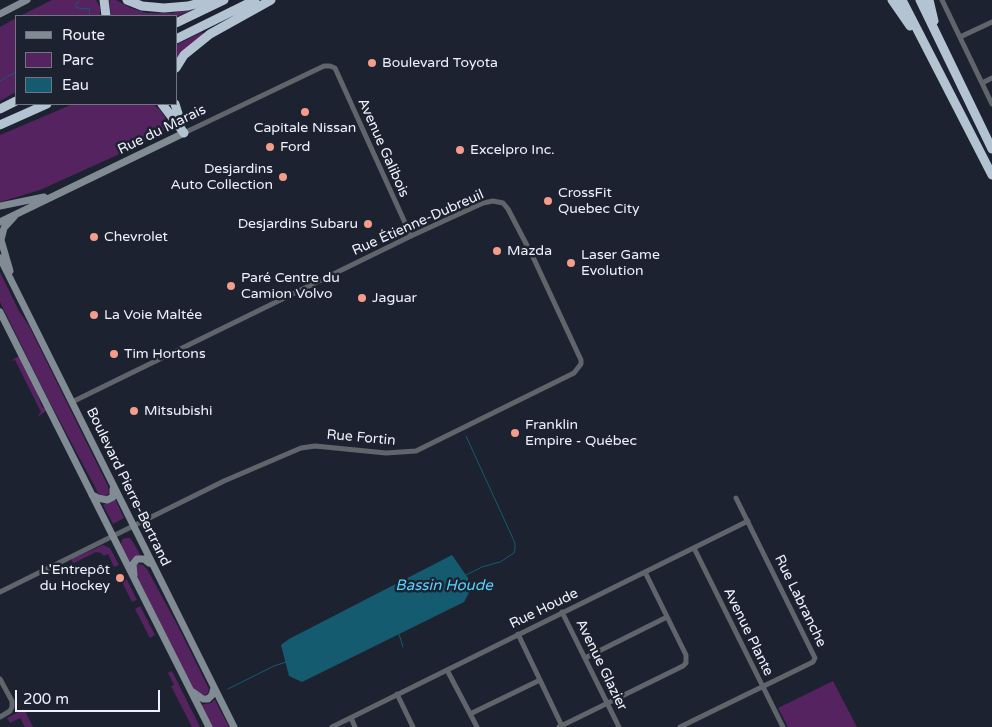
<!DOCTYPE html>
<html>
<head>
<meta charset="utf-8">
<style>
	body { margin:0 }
	#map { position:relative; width:992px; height:727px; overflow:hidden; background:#1d2230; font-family:"Varela Round",sans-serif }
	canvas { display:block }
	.legend { position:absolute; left:15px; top:15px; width:162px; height:90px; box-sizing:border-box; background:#1d2230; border:1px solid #717581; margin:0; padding:6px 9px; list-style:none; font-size:15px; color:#eef1fb }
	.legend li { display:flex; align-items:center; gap:10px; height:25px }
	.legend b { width:25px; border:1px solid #717581 }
	.scale { position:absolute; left:15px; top:690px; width:145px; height:22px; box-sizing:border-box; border:2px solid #eef1fb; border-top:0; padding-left:6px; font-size:15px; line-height:18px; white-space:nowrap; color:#eef1fb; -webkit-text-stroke:4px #1d2230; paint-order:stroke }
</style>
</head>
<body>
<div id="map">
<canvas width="992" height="727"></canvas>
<ul class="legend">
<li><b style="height:6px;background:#818b94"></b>Route</li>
<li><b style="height:14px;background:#542360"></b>Parc</li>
<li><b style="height:14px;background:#155b6f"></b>Eau</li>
</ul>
<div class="scale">200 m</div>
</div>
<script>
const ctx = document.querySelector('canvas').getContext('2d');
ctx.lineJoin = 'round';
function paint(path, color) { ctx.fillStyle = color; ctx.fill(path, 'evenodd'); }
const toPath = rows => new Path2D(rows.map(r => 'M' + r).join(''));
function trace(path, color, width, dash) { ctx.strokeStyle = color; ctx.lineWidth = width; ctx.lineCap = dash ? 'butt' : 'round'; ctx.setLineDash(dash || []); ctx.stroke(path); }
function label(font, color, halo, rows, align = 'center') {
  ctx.font = font + ' "Varela Round",sans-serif'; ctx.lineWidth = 5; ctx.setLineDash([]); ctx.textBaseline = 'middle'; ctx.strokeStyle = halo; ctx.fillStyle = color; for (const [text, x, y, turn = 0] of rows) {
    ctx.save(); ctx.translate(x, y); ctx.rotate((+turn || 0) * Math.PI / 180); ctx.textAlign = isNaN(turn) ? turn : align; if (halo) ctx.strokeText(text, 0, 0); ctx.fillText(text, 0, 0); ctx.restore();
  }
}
const green = toPath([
	[52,0,96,0,100,7,100,16,20,16],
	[109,0,116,0,131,8,147,13,172,13,194,9,176,17,111,16],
	[16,18,16,92,0,101,0,27],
	[202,32,203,34,176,60,176,45],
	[73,104,153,104,160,110,165,117,167,126,163,132,124,152,40,190,0,202,0,135],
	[0,272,19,311,29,326,108,486,109,493,105,497,98,493,96,489,46,395,0,302],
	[17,357,20,357,36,390,42,407,47,410,39,416,38,415,41,412,15,360,11,361],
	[115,499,124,518,113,524,103,505],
	[126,538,130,538,133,542,142,558,132,559,130,563,121,546,122,539],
	[103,545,110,548,119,565,114,567,108,554,104,556,101,553,96,552,74,563,72,562,72,559],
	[137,564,143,565,147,569,179,628,209,689,208,693,205,695,196,693,182,669,136,574],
	[123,572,137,600,132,602,118,574],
	[140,606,155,635,150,638,135,609],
	[172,671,200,727,192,727,171,686,174,685,168,673],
	[833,681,857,727,788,727,778,708],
	[214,700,215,700,229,727,212,727,201,705,211,703],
	[24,709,33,727,25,727,20,718,10,723,7,718]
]);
const water = toPath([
	[452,555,468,578,470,591,464,602,302,682,289,676,281,645,289,639]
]);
const stream = toPath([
	[79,1,75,6,81,9,89,8,90,16],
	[0,81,16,72],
	[466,575,482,567,500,562,514,553,515,548,515,543,466,436],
	[399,634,403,647],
	[228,689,274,666,286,662]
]);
const street = toPath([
	[942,0,992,104],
	[960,37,992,22],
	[982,83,992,78],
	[184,133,324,66,330,66,335,68,411,236],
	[694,548,783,727],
	[0,592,224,481,301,448,315,446,386,453,416,451,574,373,581,364,581,360,533,257,508,209,503,203,493,201,483,203,411,236,72,402],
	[562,612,619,727],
	[518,634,562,726],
	[585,658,667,617],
	[447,670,477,727],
	[0,679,12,701,12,707,10,711,0,717],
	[397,694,413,727],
	[470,714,540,680],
	[351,718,355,727],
	[332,727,748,521],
	[559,727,683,666,686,663,686,655,645,572],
	[680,727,813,662,815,658,736,498]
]);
const secondary = toPath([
	[0,14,27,0],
	[0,206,44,197],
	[0,222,184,133],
	[0,258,234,727],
	[10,271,1,240,4,228,14,217],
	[0,312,209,727],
	[92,495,98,498,107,500,113,497,113,489],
	[134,575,133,564,137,559,144,559,149,563],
	[193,692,203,699,208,699,212,695,214,688]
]);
const highway = toPath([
	[104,0,106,16],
	[127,0,142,6,164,8,188,6,211,0],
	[892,0,910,26],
	[902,0,992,175],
	[920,0,992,149],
	[929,0,934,21],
	[176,23,224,0],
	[176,39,255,0],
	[176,68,184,55,210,34,271,0],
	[162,104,184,133],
	[175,104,181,123],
	[0,109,16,101],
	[0,125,47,104]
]);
const markers = [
	[372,63,5,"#f49d8b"],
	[305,112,5,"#f49d8b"],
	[270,147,5,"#f49d8b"],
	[460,150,5,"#f49d8b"],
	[283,177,5,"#f49d8b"],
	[548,201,5,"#f49d8b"],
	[368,224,5,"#f49d8b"],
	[94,237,5,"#f49d8b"],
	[497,251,5,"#f49d8b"],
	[571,263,5,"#f49d8b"],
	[231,286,5,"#f49d8b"],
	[362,298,5,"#f49d8b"],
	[94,315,5,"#f49d8b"],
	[114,354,5,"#f49d8b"],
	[134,411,5,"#f49d8b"],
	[515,433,5,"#f49d8b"],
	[120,578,5,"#f49d8b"]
];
const poiNames = [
	["Boulevard Toyota",382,63],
	["Capitale Nissan",305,128,"center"],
	["Ford",280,147],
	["Excelpro Inc.",470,150],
	["Desjardins",273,169,"right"],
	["Auto Collection",273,185,"right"],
	["CrossFit",558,193],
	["Quebec City",558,209],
	["Desjardins Subaru",358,224,"right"],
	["Chevrolet",104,237],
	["Mazda",507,251],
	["Laser Game",581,255],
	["Evolution",581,271],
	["Paré Centre du",241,278],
	["Camion Volvo",241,294],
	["Jaguar",372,298],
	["La Voie Maltée",104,315],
	["Tim Hortons",124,354],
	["Mitsubishi",144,411],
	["Franklin",525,425],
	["Empire - Québec",525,441],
	["L'Entrepôt",110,570,"right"],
	["du Hockey",110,586,"right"]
];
const streetNames = [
	["Rue du Marais",162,130,-26],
	["Avenue Galibois",383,148,66],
	["Rue Étienne-Dubreuil",418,223,-24],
	["Rue Fortin",361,438,5],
	["Boulevard Pierre-Bertrand",128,487,64],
	["Rue Labranche",800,601,64],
	["Rue Houde",544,609,-26],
	["Avenue Plante",748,632,64],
	["Avenue Glazier",601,665,64]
];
const waterNames = [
	["Bassin Houde",444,586]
];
paint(green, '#542360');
paint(water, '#155b6f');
trace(stream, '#155b6f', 1);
trace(street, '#5f656b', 5);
trace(secondary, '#818b94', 7);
trace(highway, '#b3c3d2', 9);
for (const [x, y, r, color] of markers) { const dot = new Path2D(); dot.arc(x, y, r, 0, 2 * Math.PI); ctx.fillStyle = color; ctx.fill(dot); trace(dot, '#1d2230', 2); }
label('14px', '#eef1fb', '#1d2230', poiNames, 'left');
label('14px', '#eef1fb', '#1d2230', streetNames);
label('italic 15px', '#56d2fa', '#1d2230', waterNames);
</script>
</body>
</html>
